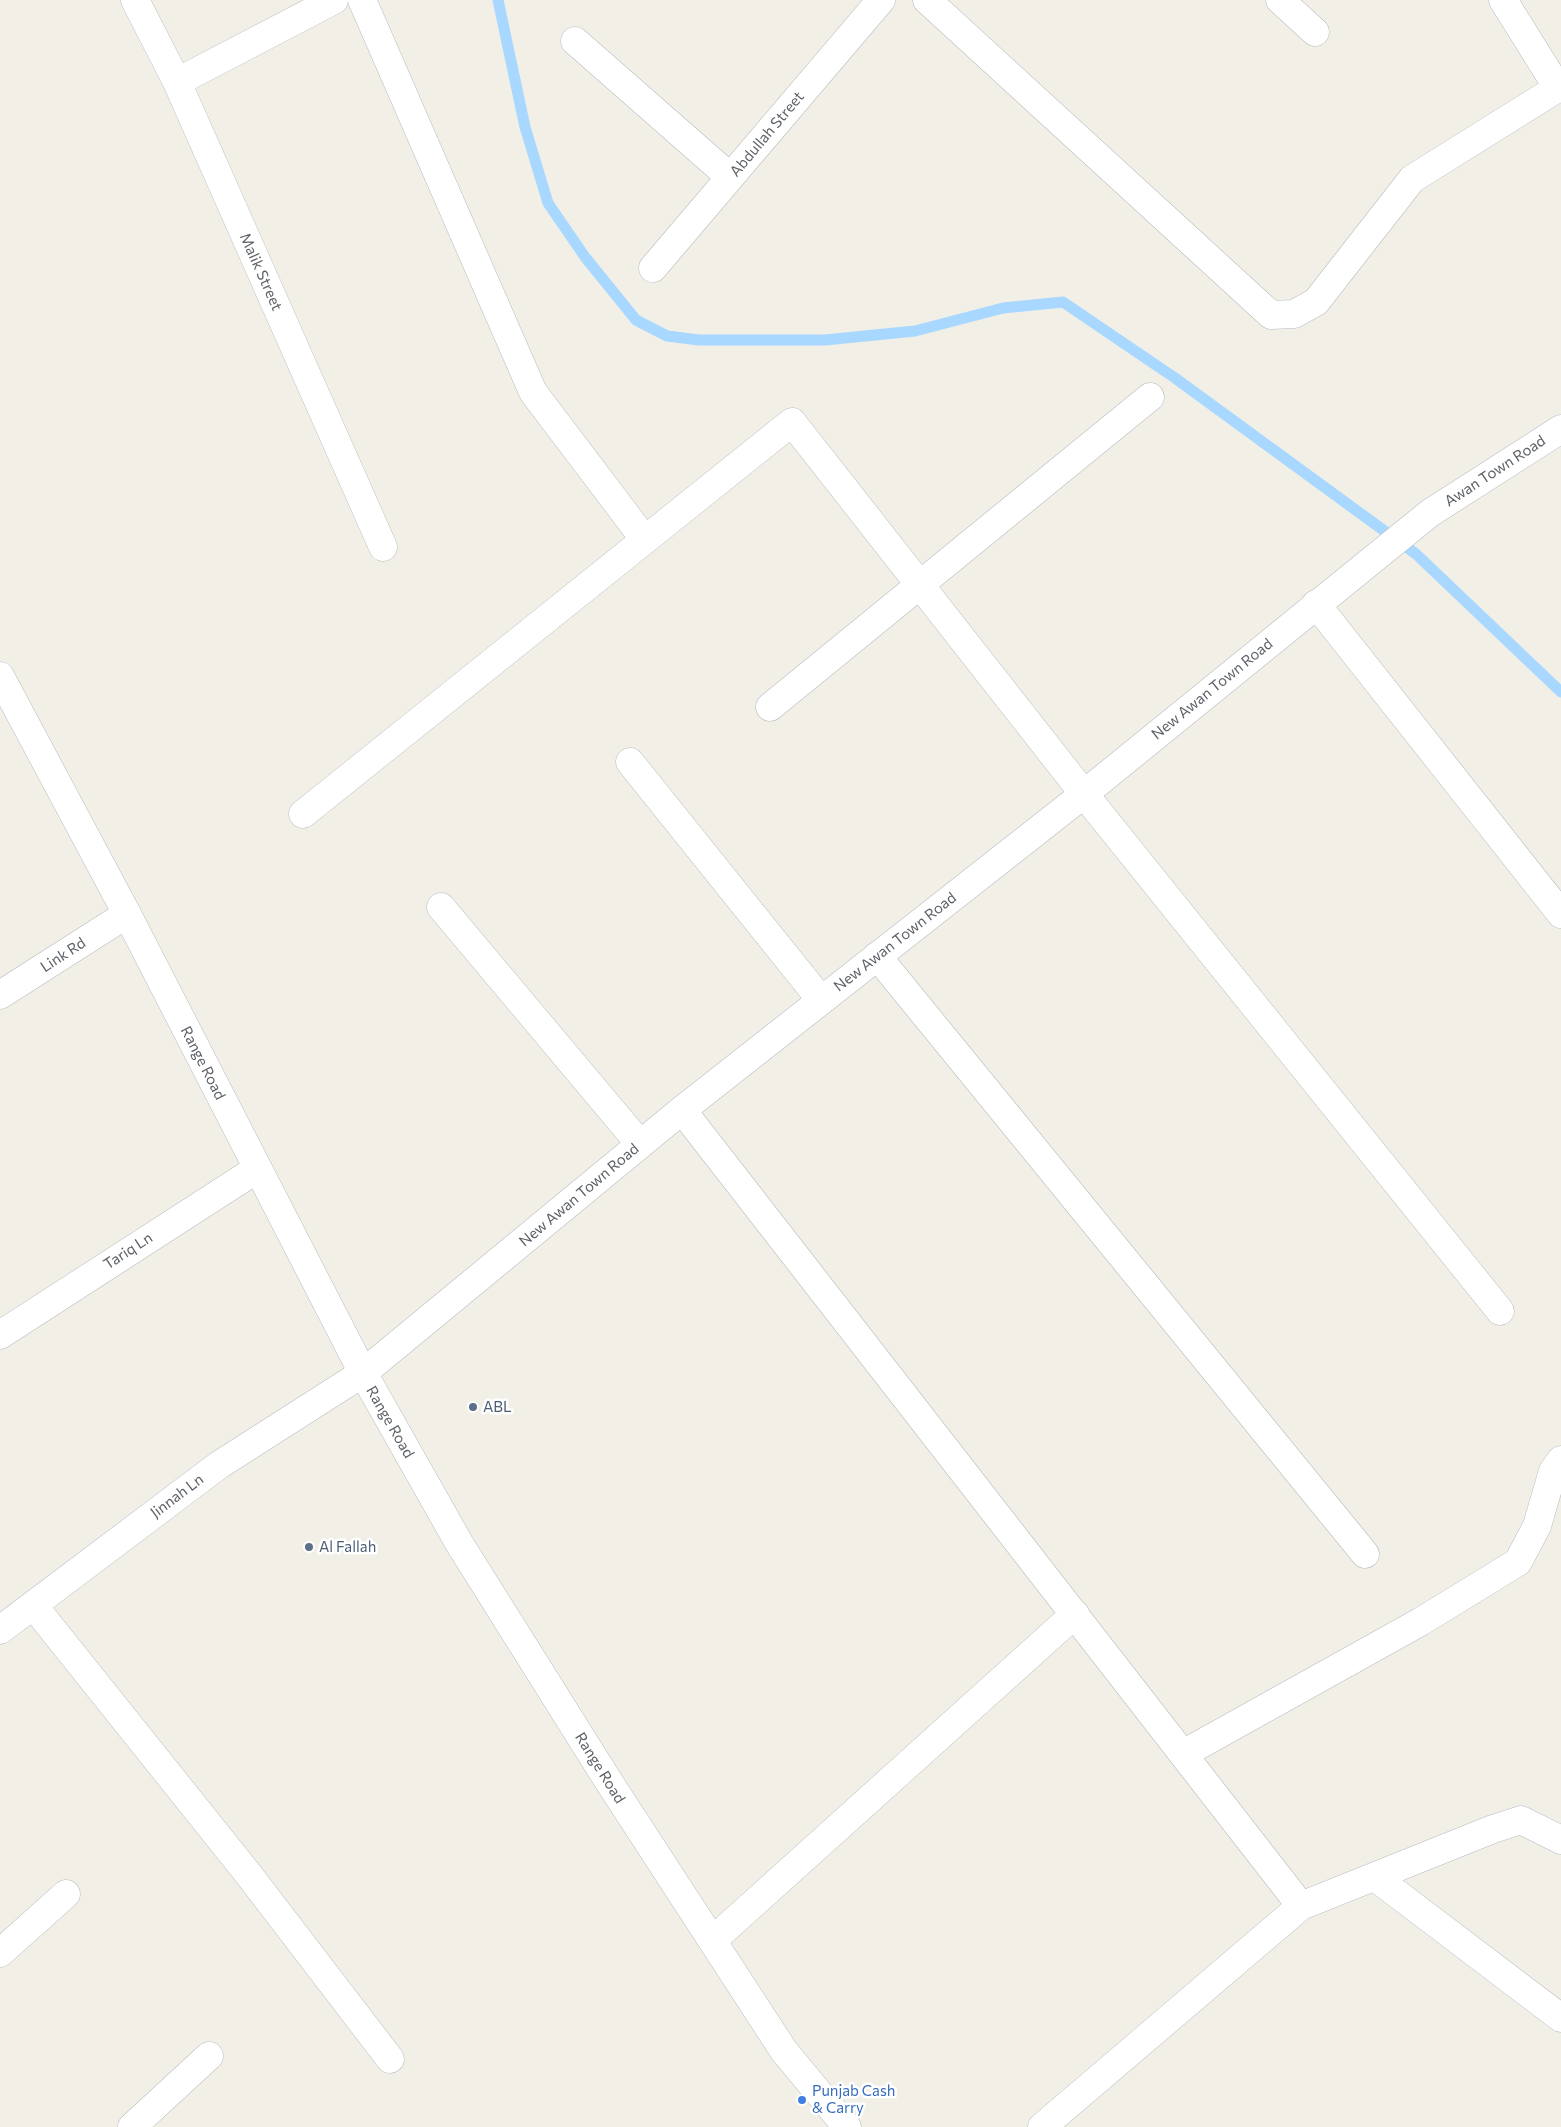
<!DOCTYPE html>
<html>
<head>
<meta charset="utf-8">
<style>
	body { margin:0 }
	canvas { display:block; background:#f1efe6 }
</style>
</head>
<body>
<canvas width="1561" height="2127"></canvas>
<script>
const ctx = document.querySelector('canvas').getContext('2d');
ctx.lineJoin = 'round';
const toPath = rows => new Path2D(rows.map(r => 'M' + r).join(''));
function trace(path, color, width, dash) { ctx.strokeStyle = color; ctx.lineWidth = width; ctx.lineCap = dash ? 'butt' : 'round'; ctx.setLineDash(dash || []); ctx.stroke(path); }
function label(font, color, halo, rows, align = 'center') {
  ctx.font = font + ' Commissioner,sans-serif'; ctx.lineWidth = 5; ctx.setLineDash([]); ctx.textBaseline = 'middle'; ctx.strokeStyle = halo; ctx.fillStyle = color; for (const [text, x, y, turn = 0] of rows) {
    ctx.save(); ctx.translate(x, y); ctx.rotate((+turn || 0) * Math.PI / 180); ctx.textAlign = isNaN(turn) ? turn : align; if (halo) ctx.strokeText(text, 0, 0); ctx.fillText(text, 0, 0); ctx.restore();
  }
}
const stream = toPath([
	[498,0,525,127,548,203,585,257,636,320,667,336,699,340,825,340,915,331,1003,308,1063,302,1175,378,1416,554,1561,692]
]);
const street = toPath([
	[135,0,177,82,383,547],
	[362,0,533,392,645,540],
	[927,0,1271,315,1294,314,1316,302,1412,179,1561,86],
	[1280,0,1315,32],
	[1503,0,1558,88],
	[575,41,730,177],
	[177,82,334,0],
	[653,268,881,0],
	[1316,604,1561,914],
	[770,707,1150,397],
	[630,762,821,1000],
	[303,814,792,422,1084,794,1500,1311],
	[441,907,640,1144],
	[877,956,1365,1554],
	[0,995,127,914],
	[682,1110,1301,1906],
	[0,1335,257,1169],
	[33,1605,249,1875,390,2059],
	[0,1630,219,1465,363,1373],
	[1183,1754,1420,1622,1518,1562,1537,1526,1553,1471,1561,1460],
	[1375,1877,1561,2018],
	[713,1940,1075,1614],
	[0,1953,66,1894],
	[132,2127,209,2056],
	[1042,2127,1301,1906,1493,1829,1521,1820,1561,1840]
]);
const secondary = toPath([
	[0,676,127,914,363,1373,459,1543,609,1782,784,2051,847,2127],
	[363,1373,682,1110,1084,794,1430,513,1561,429]
]);
const markers = [
	[473,1407,5,"#5c6f8a"],
	[309,1547,5,"#5c6f8a"],
	[802,2100,5,"#3f7fe0"]
];
const streetNames = [
	["Abdullah Street",767,134,-50],
	["Malik Street",261,272,66],
	["Awan Town Road",1495,471,-33],
	["New Awan Town Road",1212,689,-39],
	["New Awan Town Road",895,942,-38],
	["Link Rd",63,955,-33],
	["Range Road",203,1063,63],
	["New Awan Town Road",579,1195,-40],
	["Tariq Ln",128,1251,-33],
	["Range Road",390,1422,60],
	["Jinnah Ln",177,1496,-37],
	["Range Road",600,1768,58]
];
const serviceNames = [
	["ABL",483,1407],
	["Al Fallah",319,1547]
];
const shopNames = [
	["Punjab Cash",812,2091],
	["& Carry",812,2108]
];
trace(stream, '#a8d8ff', 11);
trace(street, '#b8bcc1', 29);
trace(secondary, '#b9bdc3', 29);
trace(street, '#fff', 28);
trace(secondary, '#fff', 28);
for (const [x, y, r, color] of markers) { const dot = new Path2D(); dot.arc(x, y, r, 0, 2 * Math.PI); ctx.fillStyle = color; ctx.fill(dot); trace(dot, '#fff', 2); }
label('15px', '#5d6268', '#fff', streetNames);
label('15px', '#4e5e75', '#fff', serviceNames, 'left');
label('15px', '#366cbe', '#fff', shopNames, 'left');
</script>
</body>
</html>
